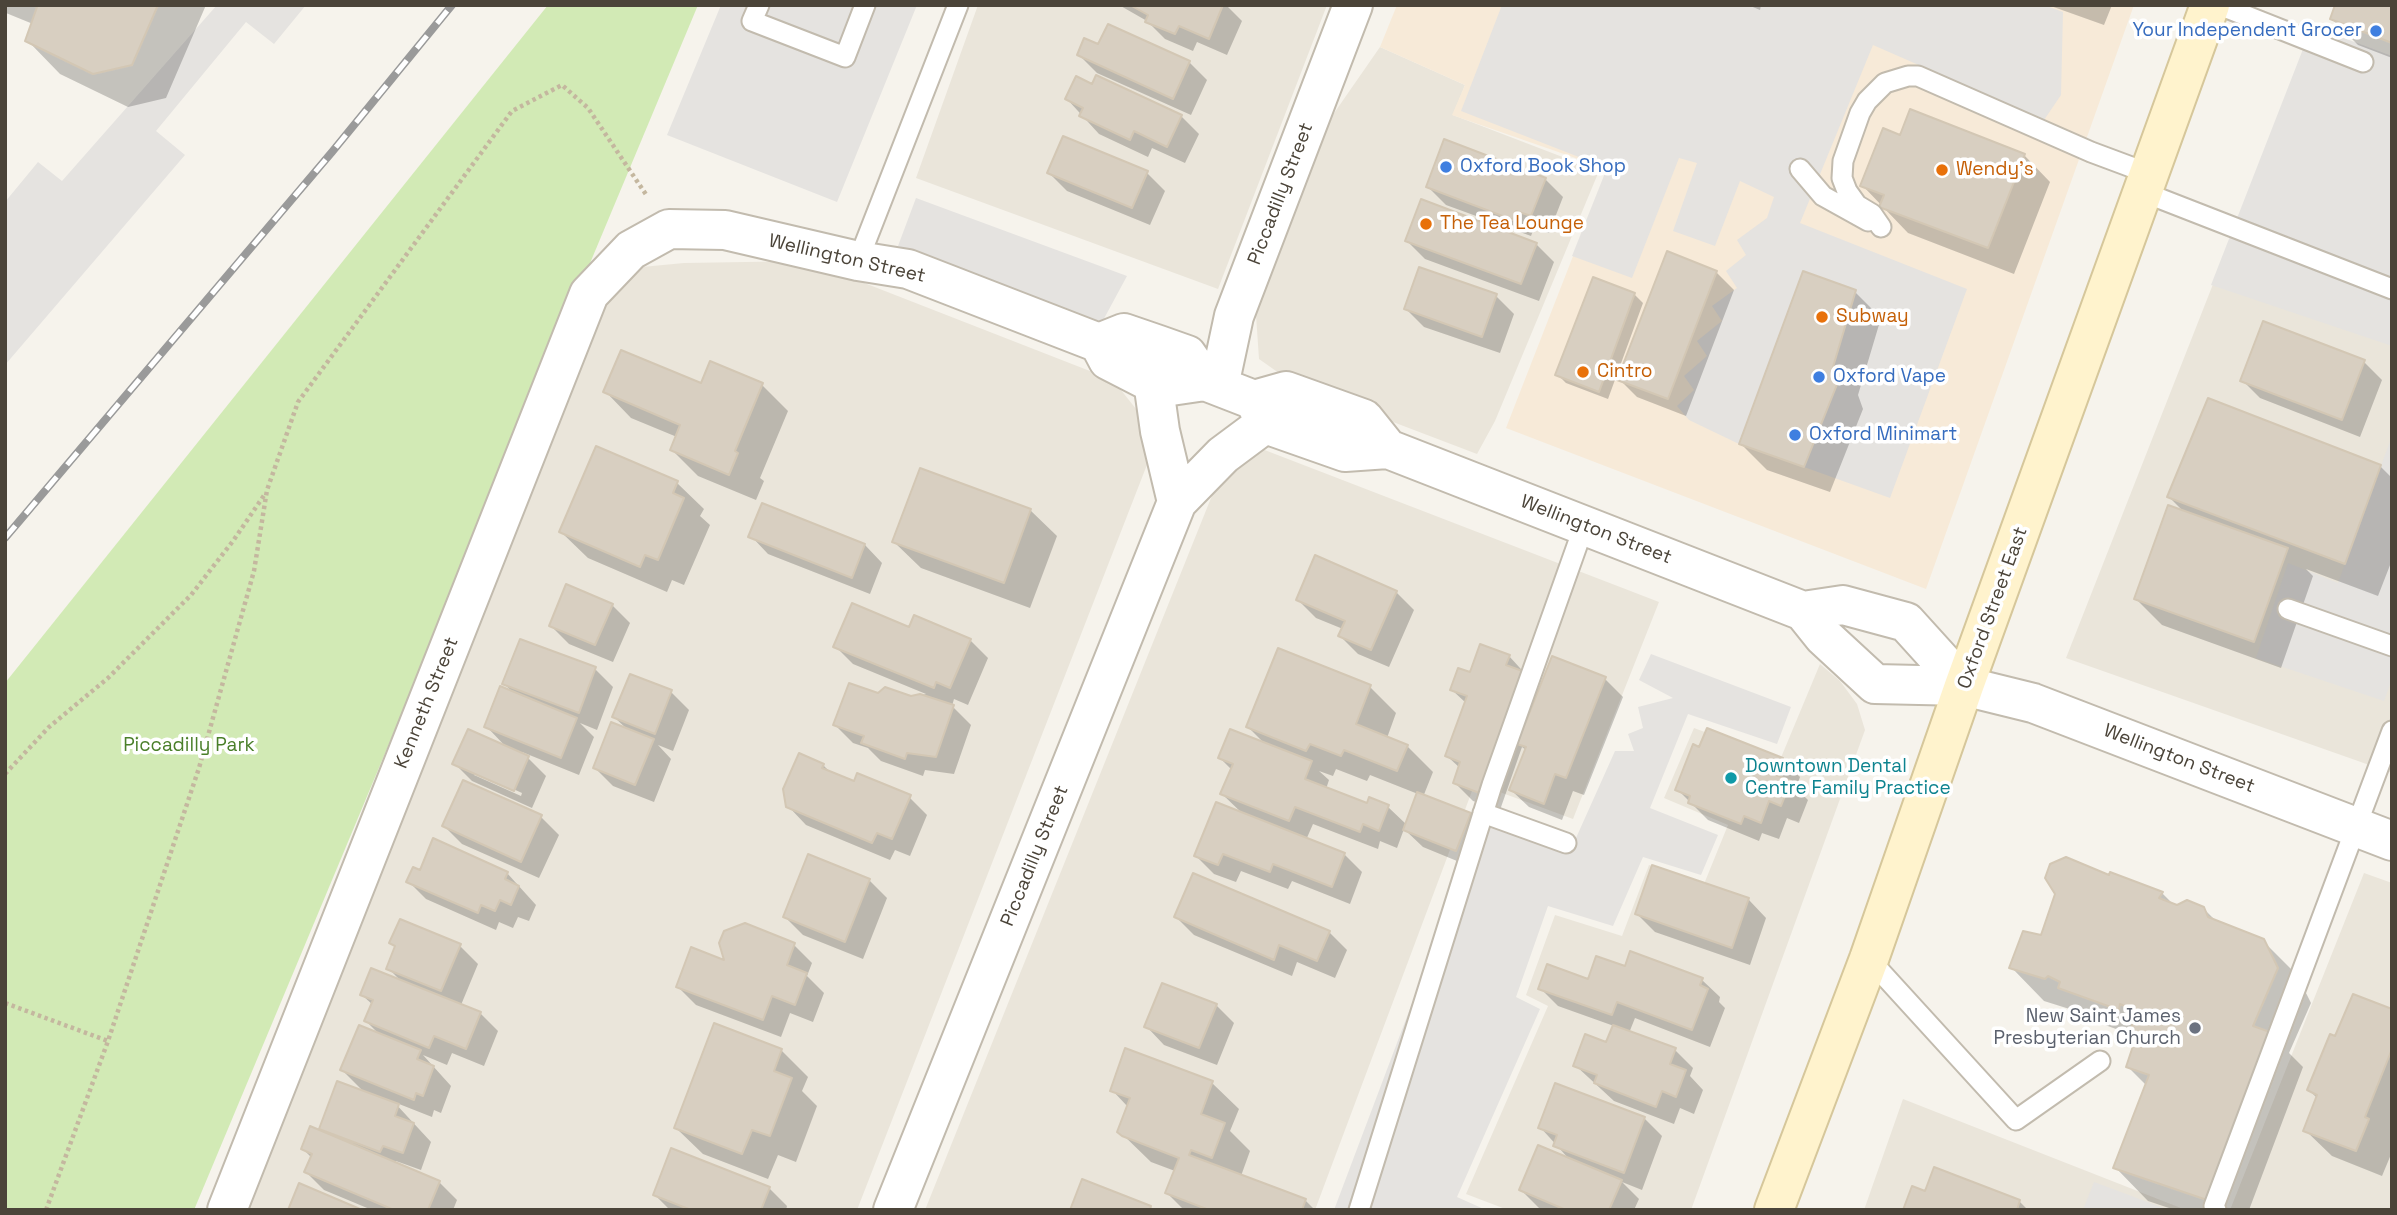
<!DOCTYPE html>
<html>
<head>
<meta charset="utf-8">
<style>
	body { margin:0 }
	#map { position:relative; width:2397px; height:1215px; overflow:hidden; background:#f6f3ec; font-family:"Space Grotesk",sans-serif }
	canvas { display:block }
	.frame { position:absolute; inset:0; border:7px solid #4b4439; pointer-events:none }
</style>
</head>
<body>
<div id="map">
<canvas width="2397" height="1215"></canvas>
<div class="frame"></div>
</div>
<script>
const ctx = document.querySelector('canvas').getContext('2d');
ctx.lineJoin = 'round';
function paint(path, color) { ctx.fillStyle = color; ctx.fill(path, 'evenodd'); }
const toPath = rows => new Path2D(rows.map(r => 'M' + r).join(''));
function trace(path, color, width, dash) { ctx.strokeStyle = color; ctx.lineWidth = width; ctx.lineCap = dash ? 'butt' : 'round'; ctx.setLineDash(dash || []); ctx.stroke(path); }
function label(font, color, halo, rows, align = 'center') {
  ctx.font = font + ' "Space Grotesk",sans-serif'; ctx.lineWidth = 7; ctx.setLineDash([]); ctx.textBaseline = 'middle'; ctx.strokeStyle = halo; ctx.fillStyle = color; for (const [text, x, y, turn = 0] of rows) {
    ctx.save(); ctx.translate(x, y); ctx.rotate((+turn || 0) * Math.PI / 180); ctx.textAlign = isNaN(turn) ? turn : align; if (halo) ctx.strokeText(text, 0, 0); ctx.fillText(text, 0, 0); ctx.restore();
  }
}
const residential = toPath([
	[978,5,1327,5,1218,289,916,178],
	[1380,47,1465,85,1453,115,1599,171,1495,421,1477,454,1296,385,1259,359,1256,315,1330,119],
	[808,261,1113,380,1144,419,1150,457,857,1210,248,1210,610,294,642,267,684,263],
	[2217,274,2392,341,2392,773,2066,658],
	[1262,449,1659,602,1573,819,1475,783,1315,1210,925,1210,1211,498,1232,459],
	[1820,664,1840,681,1857,704,1865,730,1691,1210,1508,1210,1466,1194,1548,1006,1526,995,1555,915,1622,936,1649,865,1704,884,1728,825,1664,798,1694,728,1780,760],
	[2364,873,2392,883,2392,1210,2230,1210],
	[1903,1099,2186,1210,1864,1210]
]);
const commercial = toPath([
	[1397,5,2134,5,1926,589,1506,428,1607,169,1452,115,1465,85,1380,47]
]);
const green = toPath([
	[548,5,698,5,194,1210,5,1210,5,683]
]);
const parking = toPath([
	[217,5,306,5,274,44,246,22,156,131,185,155,5,365,5,202,38,162,62,181],
	[721,5,917,5,837,202,667,135],
	[1502,5,2044,5,2063,12,2061,95,2044,120,1873,45,1800,223,1967,289,1890,498,1804,467,1803,271,1739,444,1689,420,1677,406,1694,390,1684,376,1707,356,1697,341,1722,321,1712,306,1737,288,1726,271,1746,255,1737,240,1767,218,1774,197,1740,181,1715,246,1673,231,1697,163,1679,158,1632,278,1572,256,1607,168,1461,111],
	[2312,26,2392,56,2392,346,2211,285],
	[916,198,1127,276,1100,326,898,246],
	[2392,436,2392,679,2384,701,2256,658,2288,563,2338,583],
	[1651,654,1791,707,1777,744,1688,714,1650,808,1718,835,1701,875,1643,857,1613,926,1548,906,1516,997,1540,1009,1457,1197,1486,1210,1334,1210,1486,807,1576,838,1615,751,1634,751,1628,734,1643,728,1638,707,1673,698,1639,680],
	[2094,1182,2169,1210,2083,1210]
]);
const shadow = toPath([
	[5,5,206,5,166,98,128,107,60,74,27,40,33,24,6,13,5,16],
	[1119,5,1226,5,1242,21,1227,55,1197,42,1193,51,1165,39,1147,21],
	[1748,5,1761,5,1760,10],
	[2048,5,2112,5,2104,25],
	[2392,5,2392,58,2358,45,2332,19],
	[1099,47,1189,62,1207,80,1191,115,1097,73,1079,55],
	[1067,99,1181,116,1199,134,1185,163,1152,148,1148,157,1099,134],
	[1901,137,2024,155,2050,182,2014,274,1908,233,1862,185],
	[1049,173,1147,173,1165,191,1150,225,1067,191],
	[1545,179,1563,197,1549,233,1534,228,1531,236,1446,205,1428,187],
	[1407,241,1536,244,1554,262,1539,301,1425,259],
	[1716,272,1734,290,1686,416,1637,397,1619,379],
	[1855,292,1881,318,1858,395,1863,409,1830,492,1767,470,1741,444],
	[1634,294,1643,303,1608,399,1566,383,1557,374],
	[1496,296,1514,314,1500,353,1424,327,1406,309],
	[2264,323,2364,362,2382,380,2360,437,2260,398,2242,380],
	[702,385,762,385,788,411,760,478,764,481,756,500,698,476,672,450,677,437,631,418,605,391],
	[2380,466,2392,478,2392,560,2378,596,2306,569,2313,576,2281,668,2162,625,2136,599,2186,514,2169,497],
	[677,483,704,509,700,516,710,525,684,585,672,580,667,592,588,558,561,532],
	[1030,510,1057,536,1030,608,921,568,894,542],
	[751,536,865,545,882,563,870,594,768,554],
	[1396,592,1414,610,1389,667,1358,654,1340,636,1343,629,1316,618,1298,600],
	[612,605,630,623,613,662,569,644,551,626],
	[910,629,970,640,988,658,968,705,954,699,952,706,971,725,954,774,925,770,923,776,881,761,868,748,853,743,835,725,879,695,911,698,926,694,853,664,835,646],
	[1509,656,1540,690,1605,679,1623,697,1584,795,1573,791,1562,820,1529,807,1511,790,1526,750,1522,747,1500,810,1473,801,1455,783,1460,768,1447,756,1466,703,1452,690,1471,675],
	[595,669,613,687,597,730,580,723,594,737,579,775,522,752,546,776,532,808,472,781,454,763,508,749,486,726,515,694,504,684],
	[474,771,522,793,521,796,474,775],
	[1370,687,1396,713,1387,738,1407,746,1433,772,1423,797,1470,815,1488,833,1474,868,1423,847,1404,829,1397,848,1380,841,1378,849,1313,824,1306,840,1344,854,1362,872,1350,904,1292,881,1288,889,1241,871,1236,882,1214,874,1196,856,1244,815,1222,794,1232,770,1220,758,1266,745,1248,727],
	[1336,769,1367,781,1370,775,1418,794,1407,825,1388,807,1368,806,1326,789,1329,780,1319,771,1333,776],
	[671,692,689,710,673,751,658,745,671,759,654,802,613,786,595,768,628,730,614,717],
	[1782,759,1800,777,1796,788,1808,800,1799,823,1787,818,1779,839,1762,833,1759,841,1708,820,1677,789],
	[823,765,831,773,855,783,909,797,927,815,910,856,895,850,890,860,806,825,788,806],
	[541,817,559,835,539,878,462,844,444,826],
	[1653,867,1749,900,1766,918,1750,965,1655,932,1637,914],
	[420,872,507,873,536,905,529,921,518,917,513,928,499,922,496,930,426,899,408,881],
	[2111,874,2162,893,2175,906,2203,908,2217,922,2263,941,2297,975,2311,1003,2289,1053,2303,1067,2249,1210,2175,1210,2148,1201,2115,1167,2147,1086,2128,1067,2138,1037,2094,1021,2082,1009,2079,1012,2044,1001,2011,967],
	[869,880,887,898,863,959,803,935,785,917],
	[1176,917,1329,932,1347,950,1335,978,1297,962,1292,976,1194,935],
	[391,943,460,946,478,964,461,1005,480,1013,498,1031,484,1066,452,1053,447,1065,423,1055,451,1086,441,1113,434,1110,432,1117,394,1102,431,1142,421,1170,396,1161,395,1164,439,1182,457,1200,453,1210,372,1210,324,1190,306,1172,312,1158,303,1149,319,1132,338,1083,366,1094,342,1070,381,1036,366,1021,373,1005,362,995,402,982,388,968,396,948],
	[794,945,812,963,807,976,824,993,813,1022,790,1013,781,1037,696,1005,678,987],
	[1626,968,1702,980,1720,997,1719,1002,1725,1008,1710,1047,1635,1018,1629,1033,1675,1050,1693,1068,1690,1076,1703,1090,1694,1114,1680,1108,1674,1124,1614,1101,1575,1065,1607,1045,1614,1026,1558,1006,1540,988,1589,981],
	[1216,1005,1234,1023,1217,1065,1164,1045,1147,1027],
	[2392,1011,2392,1152,2382,1176,2332,1156,2305,1130,2318,1099,2309,1090,2336,1039],
	[781,1050,808,1077,802,1091,817,1106,796,1162,778,1155,768,1179,703,1154,676,1128],
	[1126,1050,1212,1083,1239,1109,1230,1131,1250,1151,1241,1176,1305,1200,1315,1210,1184,1210,1167,1193,1175,1171,1151,1162,1119,1131,1128,1107,1112,1090],
	[1644,1118,1662,1136,1642,1190,1622,1182,1639,1199,1634,1210,1544,1210,1539,1208,1521,1190,1569,1159,1540,1127],
	[769,1188,787,1206,786,1210,670,1210,655,1195],
	[1926,1193,2019,1201,2028,1210,1905,1210]
]);
const building = toPath([
	[33,5,158,5,132,65,93,74,25,41,37,7,33,5],
	[1130,5,1223,5,1209,39,1179,26,1175,34,1145,22,1148,15,1130,5],
	[2335,5,2392,5,2392,43,2330,19,2335,5],
	[1108,24,1190,61,1173,99,1077,55,1084,38,1098,44,1108,24],
	[1096,75,1182,115,1167,147,1134,131,1130,140,1079,116,1083,108,1065,99,1076,76,1092,84,1096,75],
	[1910,109,2025,154,1988,248,1879,207,1884,195,1860,186,1883,128,1900,135,1910,109],
	[1063,136,1148,171,1132,208,1047,173,1063,136],
	[1444,139,1546,178,1531,216,1516,211,1513,220,1426,187,1444,139],
	[1421,199,1537,243,1521,284,1405,241,1421,199],
	[1667,251,1717,271,1668,399,1617,380,1667,251],
	[1419,267,1497,294,1482,337,1404,309,1419,267],
	[1803,271,1856,290,1833,367,1838,382,1804,467,1739,444,1803,271],
	[1593,277,1635,293,1599,392,1555,375,1593,277],
	[2263,321,2365,360,2342,420,2240,381,2263,321],
	[621,350,701,383,710,361,763,383,735,451,738,453,729,475,670,450,680,425,603,392,621,350],
	[2208,398,2381,465,2345,564,2167,497,2208,398],
	[596,446,678,481,673,493,684,498,658,560,645,555,640,567,559,532,596,446],
	[920,468,1031,509,1004,583,892,542,920,468],
	[762,503,865,544,852,578,748,537,762,503],
	[2168,505,2288,548,2254,642,2134,599,2168,505],
	[1315,555,1397,591,1371,650,1338,636,1345,621,1296,600,1315,555],
	[566,584,613,604,595,645,549,626,566,584],
	[852,603,909,627,914,615,971,639,950,688,936,682,934,688,833,647,852,603],
	[520,639,596,667,579,713,502,684,520,639],
	[1480,644,1510,655,1506,665,1525,672,1482,794,1453,783,1460,762,1445,756,1467,696,1450,690,1458,668,1470,672,1480,644],
	[1278,648,1371,685,1356,724,1408,745,1397,771,1344,750,1341,756,1310,744,1306,751,1246,727,1278,648],
	[1552,656,1606,677,1566,778,1555,774,1544,804,1509,790,1526,747,1517,744,1552,656],
	[630,674,672,690,655,734,612,717,630,674],
	[849,683,878,693,885,687,911,696,920,694,954,705,936,757,907,753,905,759,861,743,864,736,833,725,849,683],
	[500,686,577,718,561,758,484,727,500,686],
	[611,722,654,739,635,785,593,768,611,722],
	[1707,728,1783,758,1776,775,1791,781,1781,806,1769,801,1761,823,1744,816,1741,824,1688,803,1690,796,1675,790,1693,744,1699,747,1707,728],
	[468,729,529,756,514,791,452,764,468,729],
	[1230,729,1312,761,1305,779,1367,803,1369,797,1389,805,1379,831,1363,824,1360,832,1295,807,1289,821,1220,794,1233,764,1218,758,1230,729],
	[799,753,824,764,822,768,854,781,857,773,911,795,892,839,877,833,872,843,786,807,783,789,799,753],
	[463,780,542,815,521,862,442,826,463,780],
	[1417,792,1471,813,1456,851,1403,830,1417,792],
	[1216,802,1345,853,1332,887,1273,864,1270,872,1223,854,1218,865,1194,856,1216,802],
	[433,838,508,872,505,879,519,886,511,905,500,900,495,911,481,905,478,913,406,882,413,867,420,870,433,838],
	[808,854,870,879,845,942,783,917,808,854],
	[2066,857,2109,875,2110,872,2163,892,2159,898,2177,905,2187,900,2204,907,2208,917,2264,939,2278,968,2253,1026,2270,1032,2207,1200,2113,1168,2149,1075,2126,1067,2137,1034,2130,1031,2137,1012,2120,1004,2119,1010,2058,988,2060,982,2048,976,2045,979,2009,968,2023,931,2041,935,2055,894,2045,878,2050,864,2066,857],
	[1652,865,1749,898,1732,948,1635,914,1652,865],
	[1193,873,1330,931,1317,961,1279,945,1274,960,1174,917,1193,873],
	[400,919,461,944,441,991,386,969,395,946,389,943,400,919],
	[745,923,795,943,787,965,807,973,795,1005,772,996,763,1020,676,987,691,947,724,960,719,943,724,931,745,923],
	[1630,951,1703,978,1700,985,1708,989,1692,1030,1617,1002,1612,1015,1538,989,1547,964,1588,979,1596,956,1625,966,1630,951],
	[371,968,481,1012,466,1049,434,1036,429,1048,364,1021,373,1000,360,995,371,968],
	[1162,983,1217,1004,1199,1048,1144,1027,1162,983],
	[2353,994,2392,1009,2392,1049,2365,1117,2369,1119,2356,1151,2303,1131,2317,1095,2307,1090,2330,1034,2335,1036,2353,994],
	[714,1023,782,1049,774,1071,792,1078,770,1136,752,1130,742,1154,674,1128,714,1023],
	[359,1025,421,1050,417,1059,434,1066,423,1096,416,1093,414,1100,340,1070,359,1025],
	[1613,1025,1676,1048,1670,1064,1686,1070,1676,1097,1662,1091,1656,1107,1594,1083,1597,1075,1573,1066,1585,1034,1606,1042,1613,1025],
	[1125,1048,1213,1081,1201,1114,1225,1123,1212,1158,1191,1150,1189,1155,1306,1199,1302,1210,1209,1210,1165,1193,1179,1158,1122,1136,1117,1132,1130,1098,1110,1091,1125,1048],
	[337,1081,399,1104,395,1116,414,1123,403,1153,383,1146,380,1152,319,1129,337,1081],
	[1555,1083,1645,1117,1624,1173,1553,1146,1557,1135,1538,1128,1555,1083],
	[310,1126,440,1181,428,1210,394,1210,304,1172,312,1154,301,1149,310,1126],
	[1538,1145,1622,1180,1609,1210,1566,1210,1519,1190,1538,1145],
	[671,1148,770,1187,761,1210,691,1210,653,1195,671,1148],
	[1934,1167,2020,1200,2017,1210,1903,1210,1912,1186,1925,1191,1934,1167],
	[1082,1179,1151,1206,1150,1210,1070,1210,1082,1179],
	[299,1183,360,1209,288,1210,299,1183]
]);
const path = toPath([
	[5,774,49,727,108,678,191,595,233,541,265,494],
	[5,1003,108,1041],
	[46,1210,108,1041,199,768,254,571,267,490,298,402,512,111,562,85,588,108,647,196]
]);
const service = toPath([
	[759,5,752,21,845,57,865,5],
	[2219,5,2363,62],
	[1800,169,1823,196,1868,221],
	[2143,192,2392,289],
	[1881,227,1872,214,1857,205,1847,191,1842,178,1843,161,1860,113,1867,101,1885,83,1908,76,1918,76,2091,152,2150,174],
	[858,261,958,5],
	[2288,609,2392,646],
	[1483,813,1566,843],
	[1869,959,2016,1120,2100,1061],
	[1359,1210,1492,785,1584,526],
	[2216,1210,2214,1206,2392,731]
]);
const minor = toPath([
	[1099,343,1124,333,1159,345,1187,355,1205,381],
	[1153,381,1160,431,1177,502],
	[1219,386,1234,316,1353,5],
	[1255,402,1266,423,1271,426,1345,452,1388,449,1803,611,1843,605,1906,622,1964,686],
	[1803,611,1823,636,1875,684,1964,686,2033,703,2392,841],
	[227,1210,589,294,631,250,669,229,725,230,858,261,908,269,1099,343,1108,360,1145,379,1171,386,1205,381,1254,400,1286,391,1364,419,1388,449],
	[893,1210,1177,502,1223,455,1266,423]
]);
const secondary = toPath([
	[1774,1210,1869,959,1964,686,2210,5]
]);
const rail = toPath([
	[5,538,332,152,452,5]
]);
const markers = [
	[2376,31,7,"#3f7fe0"],
	[1446,167,7,"#3f7fe0"],
	[1942,170,7,"#e8710a"],
	[1426,224,7,"#e8710a"],
	[1822,317,7,"#e8710a"],
	[1583,372,7,"#e8710a"],
	[1819,377,7,"#3f7fe0"],
	[1795,435,7,"#3f7fe0"],
	[1731,778,7,"#0f9aa8"],
	[2195,1028,7,"#6b7280"]
];
const shopNames = [
	["Your Independent Grocer",2362,31,"right"],
	["Oxford Book Shop",1460,167],
	["Oxford Vape",1833,377],
	["Oxford Minimart",1809,435]
];
const foodNames = [
	["Wendy's",1956,170],
	["The Tea Lounge",1440,224],
	["Subway",1836,317],
	["Cintro",1597,372]
];
const streetNames = [
	["Piccadilly Street",1281,194,-69],
	["Wellington Street",847,259,13],
	["Wellington Street",1596,530,21],
	["Oxford Street East",1993,608,-70],
	["Kenneth Street",427,703,-68],
	["Wellington Street",2179,759,21],
	["Piccadilly Street",1035,856,-68]
];
const parkNames = [
	["Piccadilly Park",189,746]
];
const cultureNames = [
	["Downtown Dental",1745,767],
	["Centre Family Practice",1745,789]
];
const worshipNames = [
	["New Saint James",2181,1017],
	["Presbyterian Church",2181,1039]
];
paint(residential, '#eae5da');
paint(commercial, '#f7ead8');
paint(green, '#d2eab5');
paint(parking, '#e5e3e0');
paint(shadow, '#0003');
paint(building, '#d8cfc1');
trace(building, '#d3c7b4', 2);
trace(service, '#c2bbae', 23);
trace(minor, '#c2bbae', 42);
trace(secondary, '#d6c79b', 42);
trace(path, '#c4b79f', 4.5, [3.5, 3.5]);
trace(service, '#fff', 19);
trace(minor, '#fff', 38);
trace(secondary, '#fff3cd', 38);
trace(rail, '#9a9a9a', 8);
trace(rail, '#fff', 5, [16]);
for (const [x, y, r, color] of markers) { const dot = new Path2D(); dot.arc(x, y, r, 0, 2 * Math.PI); ctx.fillStyle = color; ctx.fill(dot); trace(dot, '#fff', 2.5); }
label('19px', '#366cbe', '#fff', shopNames, 'left');
label('19px', '#c56008', '#fff', foodNames, 'left');
label('19px', '#4b4439', '#fff', streetNames);
label('19px', '#4a7f2a', '#fff', parkNames);
label('19px', '#0d838f', '#fff', cultureNames, 'left');
label('19px', '#5b616d', '#fff', worshipNames, 'right');
</script>
</body>
</html>
